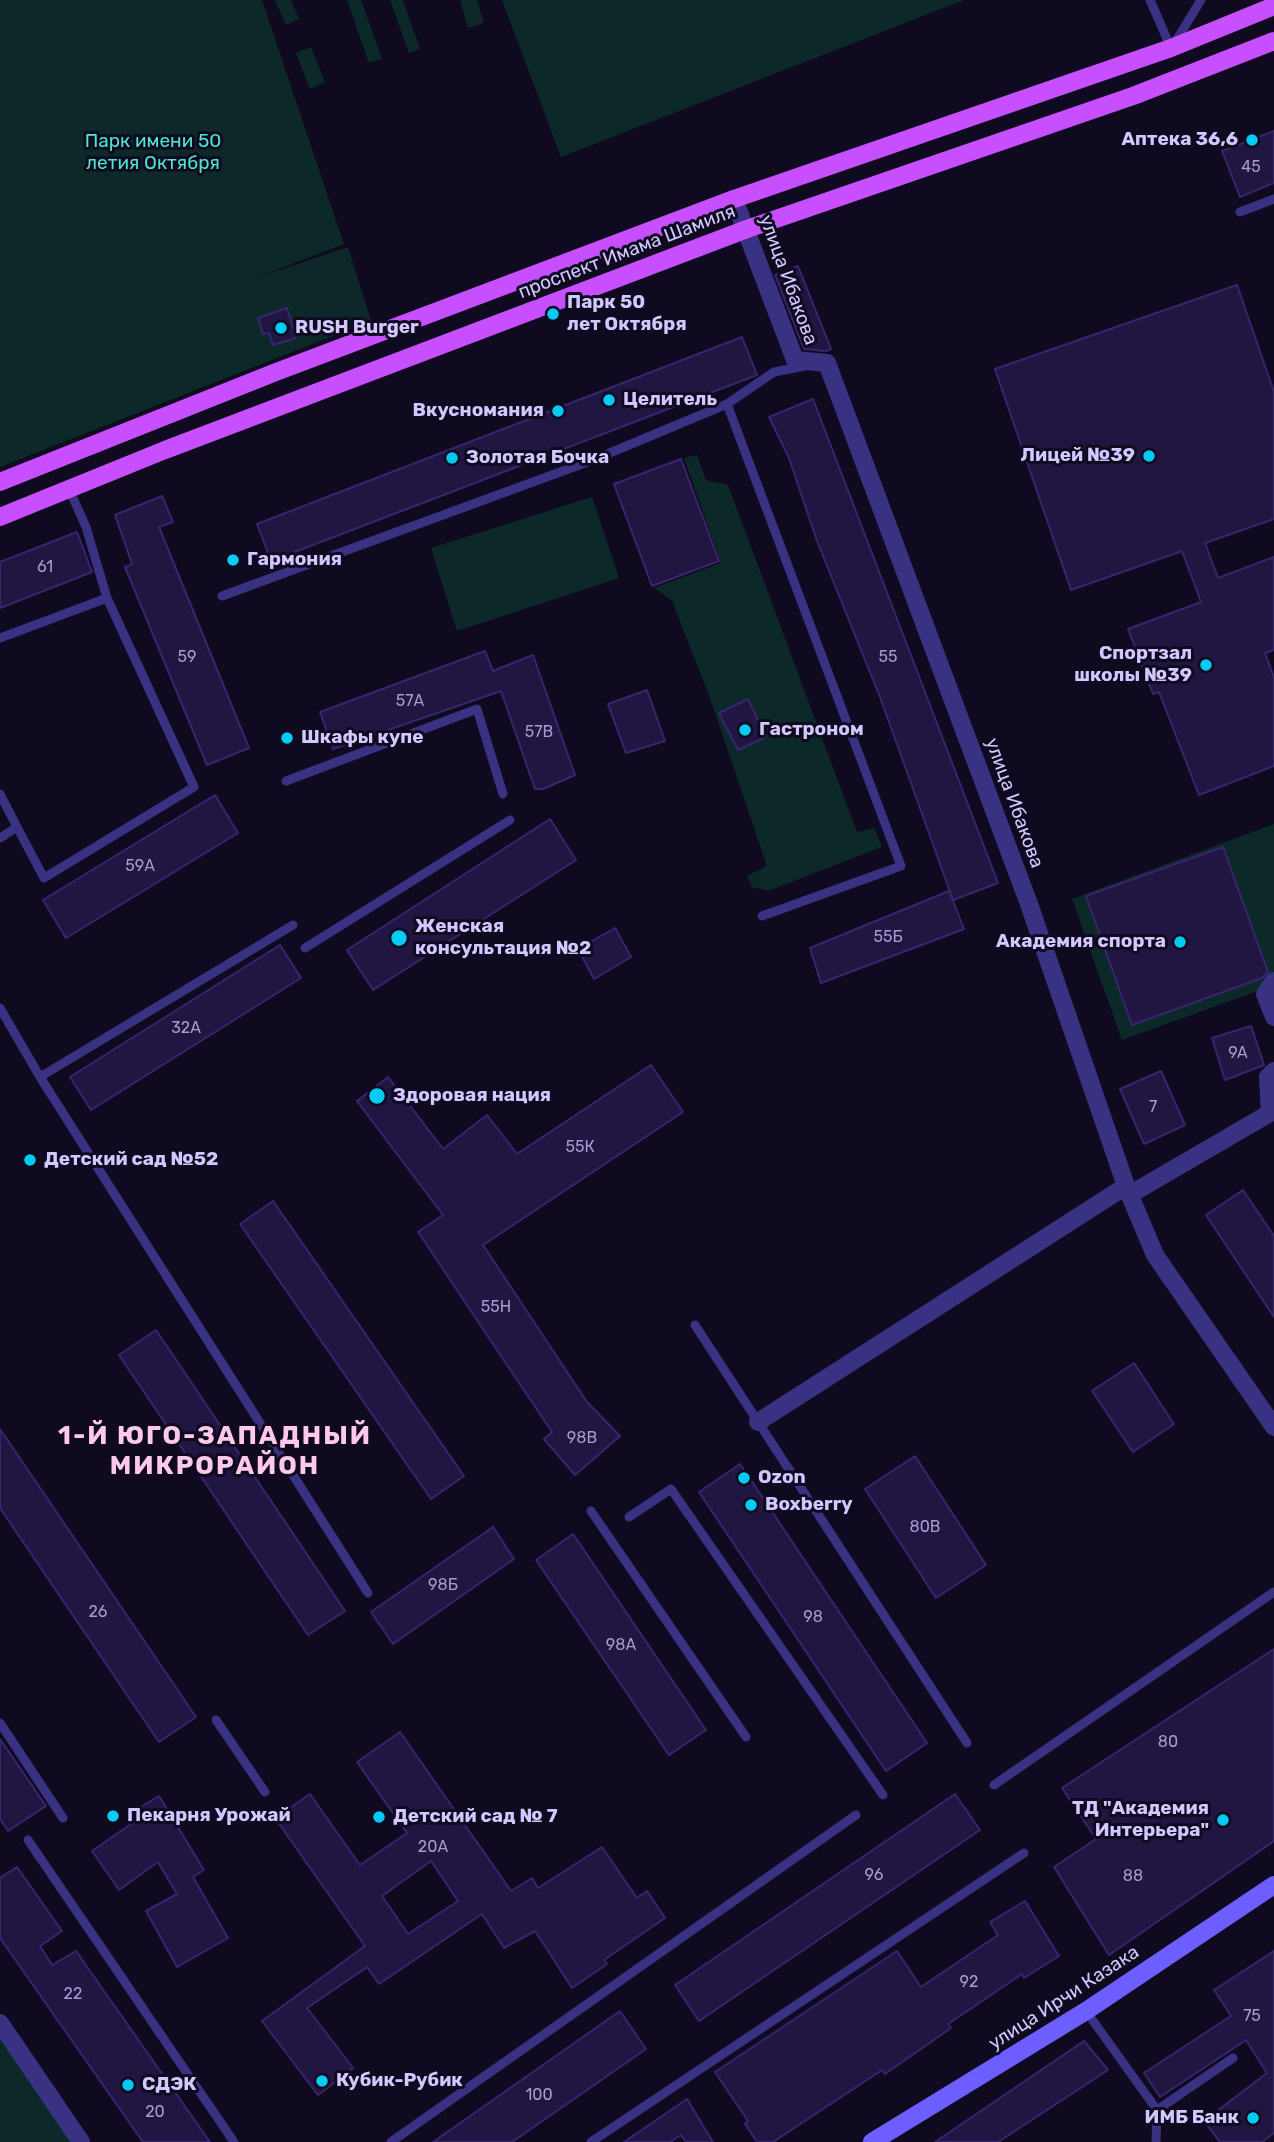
<!DOCTYPE html>
<html>
<head>
<meta charset="utf-8">
<style>
	body { margin:0 }
	canvas { display:block; background:#0f0a1f }
</style>
</head>
<body>
<canvas width="1274" height="2142"></canvas>
<script>
const ctx = document.querySelector('canvas').getContext('2d');
ctx.lineJoin = 'round';
function paint(path, color) { ctx.fillStyle = color; ctx.fill(path, 'evenodd'); }
const toPath = rows => new Path2D(rows.map(r => 'M' + r).join(''));
function trace(path, color, width, dash) { ctx.strokeStyle = color; ctx.lineWidth = width; ctx.lineCap = dash ? 'butt' : 'round'; ctx.setLineDash(dash || []); ctx.stroke(path); }
function label(font, color, halo, rows, align = 'center') {
  ctx.font = font + ' Rubik,sans-serif'; ctx.lineWidth = 6; ctx.setLineDash([]); ctx.textBaseline = 'middle'; ctx.strokeStyle = halo; ctx.fillStyle = color; for (const [text, x, y, turn = 0] of rows) {
    ctx.save(); ctx.translate(x, y); ctx.rotate((+turn || 0) * Math.PI / 180); ctx.textAlign = isNaN(turn) ? turn : align; if (halo) ctx.strokeText(text, 0, 0); ctx.fillText(text, 0, 0); ctx.restore();
  }
}
const green = toPath([
	[0,0,262,0,344,244,255,278,348,247,371,321,0,467],
	[275,0,291,0,299,19,286,25],
	[347,0,361,0,382,59,369,63],
	[390,0,403,0,420,49,409,53],
	[460,0,477,0,484,23,468,28],
	[502,0,964,0,561,157],
	[311,47,325,82,310,89,296,53],
	[697,455,706,480,728,485,857,832,874,828,882,847,768,891,752,887,747,876,767,866,709,695,672,601,654,588,721,563,684,458],
	[592,497,619,578,457,631,431,548],
	[1274,824,1274,985,1122,1040,1072,899],
	[0,2034,74,2142,0,2142]
]);
const building = toPath([
	[1274,131,1274,183,1240,197,1222,151,1274,131],
	[798,266,831,349,826,351,804,349,775,275,798,266],
	[1237,285,1274,392,1274,519,1205,543,1218,578,1274,557,1274,650,1265,653,1274,678,1274,766,1199,795,1159,692,1153,694,1128,629,1201,602,1182,551,1071,590,995,369,1237,285],
	[287,308,296,338,273,345,269,333,263,334,258,318,287,308],
	[742,337,757,375,271,561,257,524,742,337],
	[813,399,998,883,953,900,880,697,817,541,789,458,769,417,813,399],
	[681,459,719,561,652,586,614,484,681,459],
	[162,496,173,522,159,527,249,748,207,765,125,567,132,564,115,515,162,496],
	[77,532,92,572,0,608,0,562,77,532],
	[485,651,493,671,533,655,575,775,543,789,535,789,501,691,333,749,320,712,485,651],
	[647,690,665,741,626,753,608,704,647,690],
	[748,699,766,737,738,750,719,713,748,699],
	[215,795,238,833,66,938,43,900,215,795],
	[550,819,576,860,373,990,347,950,550,819],
	[1223,847,1268,972,1262,978,1132,1025,1086,896,1223,847],
	[949,891,964,929,821,983,810,948,949,891],
	[615,928,631,957,594,979,578,949,615,928],
	[280,945,301,978,91,1110,70,1077,280,945],
	[1251,1026,1264,1065,1225,1080,1212,1038,1251,1026],
	[651,1065,683,1112,483,1245,587,1402,620,1436,575,1475,544,1439,552,1432,418,1232,443,1215,357,1101,388,1077,443,1149,487,1115,517,1154,651,1065],
	[1161,1071,1185,1125,1144,1144,1120,1089,1161,1071],
	[1243,1190,1274,1236,1274,1317,1206,1215,1243,1190],
	[273,1201,464,1476,431,1499,240,1224,273,1201],
	[156,1330,345,1611,308,1635,119,1355,156,1330],
	[1134,1363,1174,1424,1133,1452,1092,1391,1134,1363],
	[0,1429,196,1717,159,1742,0,1508,0,1429],
	[915,1456,986,1565,936,1598,865,1489,915,1456],
	[740,1464,927,1743,886,1771,699,1492,740,1464],
	[493,1527,514,1559,393,1644,371,1612,493,1527],
	[573,1534,706,1730,669,1755,536,1560,573,1534],
	[1274,1649,1274,1841,1109,1955,1054,1867,1096,1839,1062,1788,1274,1649],
	[400,1732,511,1891,532,1878,538,1888,602,1847,637,1898,647,1891,665,1918,604,1960,607,1964,572,1988,535,1931,504,1948,482,1914,379,1984,367,1967,307,2008,353,2068,318,2095,262,2021,365,1946,275,1818,310,1794,360,1865,407,1833,357,1762,400,1732],
	[431,1861,458,1901,408,1934,382,1896,431,1861],
	[0,1739,46,1806,8,1831,0,1819,0,1739],
	[955,1794,980,1830,699,2021,675,1985,955,1794],
	[159,1796,204,1870,193,1877,228,1938,177,1967,146,1911,177,1894,158,1862,119,1890,92,1851,134,1822,129,1814,159,1796],
	[17,1867,62,1931,40,1946,52,1965,76,1951,210,2142,143,2142,0,1938,0,1878,17,1867],
	[1025,1901,1059,1956,1024,1978,1022,1974,948,2024,951,2028,885,2074,882,2070,773,2142,757,2142,745,2124,748,2121,715,2072,897,1951,921,1987,998,1935,990,1922,1025,1901],
	[1274,1951,1274,2133,1262,2142,1220,2142,1204,2121,1267,2073,1246,2040,1160,2097,1144,2073,1231,2016,1214,1990,1274,1951],
	[620,2011,646,2049,512,2142,433,2142,620,2011],
	[1084,2041,1108,2070,998,2142,935,2142,1084,2041],
	[687,2099,713,2142,686,2142,681,2135,670,2142,624,2142,687,2099]
]);
const lane = toPath([
	[1150,0,1171,48],
	[1174,44,1201,0],
	[1240,212,1274,199],
	[727,404,901,866,762,916],
	[222,596,593,460,727,404,774,372,805,366],
	[0,638,107,598],
	[286,781,477,709,503,794],
	[0,794,17,827],
	[0,838,17,827,44,878,194,787,107,598,86,527,69,489],
	[305,948,510,820],
	[0,1008,40,1077,293,925],
	[40,1077,368,1593],
	[695,1325,967,1743],
	[591,1511,746,1737],
	[629,1517,671,1489,883,1795],
	[216,1720,265,1792],
	[0,1723,63,1818],
	[994,1785,1274,1592],
	[28,1840,234,2142],
	[1086,2011,1157,2110],
	[391,2142,856,1815],
	[591,2142,1024,1853],
	[1156,2142,1157,2110,1233,2058]
]);
const street = toPath([
	[734,199,795,360,827,363,1029,904,1126,1186,1155,1255,1274,1427],
	[1274,981,1265,994,1274,1017],
	[1129,1195,1270,1113,1268,1077,1274,1071],
	[758,1422,1126,1186],
	[0,2023,81,2142]
]);
const secondary = toPath([
	[872,2142,1086,2011,1274,1885]
]);
const primary = toPath([
	[0,482,276,372,734,199,1171,48,1274,6],
	[0,517,165,450,747,229,1133,96,1274,41]
]);
const markers = [
	[1252,140,7,"#00ccf3"],
	[553,314,7,"#00ccf3"],
	[281,328,7,"#00ccf3"],
	[609,400,7,"#00ccf3"],
	[558,411,7,"#00ccf3"],
	[1149,456,7,"#00ccf3"],
	[452,458,7,"#00ccf3"],
	[233,560,7,"#00ccf3"],
	[1206,665,7,"#00ccf3"],
	[745,730,7,"#00ccf3"],
	[287,738,7,"#00ccf3"],
	[399,938,9,"#00ccf3"],
	[1180,942,7,"#00ccf3"],
	[377,1096,9,"#00ccf3"],
	[30,1160,7,"#00ccf3"],
	[744,1478,7,"#00ccf3"],
	[751,1505,7,"#00ccf3"],
	[113,1816,7,"#00ccf3"],
	[379,1817,7,"#00ccf3"],
	[1223,1820,7,"#00ccf3"],
	[322,2081,7,"#00ccf3"],
	[128,2085,7,"#00ccf3"],
	[1253,2118,7,"#00ccf3"]
];
const numberNames = [
	["45",1251,167],
	["61",45,567],
	["59",187,657],
	["55",888,657],
	["57А",410,701],
	["57В",539,732],
	["59А",140,866],
	["55Б",888,937],
	["32А",186,1028],
	["9A",1238,1053],
	["7",1153,1107],
	["55К",580,1147],
	["55Н",496,1307],
	["98В",582,1438],
	["80В",925,1527],
	["98Б",443,1585],
	["26",98,1612],
	["98",813,1617],
	["98А",621,1645],
	["80",1168,1742],
	["20А",433,1847],
	["96",874,1875],
	["88",1133,1876],
	["92",969,1982],
	["22",73,1994],
	["75",1252,2016],
	["100",539,2095],
	["20",155,2112]
];
const poiNames = [
	["Аптека 36,6",1238,140,"right"],
	["Парк 50",567,303],
	["лет Октября",567,325],
	["RUSH Burger",295,328],
	["Целитель",623,400],
	["Вкусномания",544,411,"right"],
	["Лицей №39",1135,456,"right"],
	["Золотая Бочка",466,458],
	["Гармония",247,560],
	["Спортзал",1192,654,"right"],
	["школы №39",1192,676,"right"],
	["Гастроном",759,730],
	["Шкафы купе",301,738],
	["Женская",415,927],
	["консультация №2",415,949],
	["Академия спорта",1166,942,"right"],
	["Здоровая нация",393,1096],
	["Детский сад №52",44,1160],
	["Ozon",758,1478],
	["Boxberry",765,1505],
	["ТД \"Академия",1209,1809,"right"],
	["Интерьера\"",1209,1831,"right"],
	["Пекарня Урожай",127,1816],
	["Детский сад № 7",393,1817],
	["Кубик-Рубик",336,2081],
	["СДЭК",142,2085],
	["ИМБ Банк",1239,2118,"right"]
];
const parkNames = [
	["Парк имени 50",153,142],
	["летия Октября",153,164]
];
const streetNames = [
	["проспект Имама Шамиля",627,252,-21],
	["улица Ибакова",788,280,70],
	["улица Ибакова",1014,803,70],
	["улица Ирчи Казака",1064,1998,-33]
];
const districtNames = [
	["1-Й ЮГО-ЗАПАДНЫЙ",215,1436],
	["МИКРОРАЙОН",215,1466]
];
paint(green, '#0d2829');
paint(building, '#211541');
trace(building, '#38256f', 2);
trace(lane, '#393182', 9);
trace(street, '#393182', 18);
trace(secondary, '#6d5fff', 18);
trace(primary, '#c84fff', 18);
for (const [x, y, r, color] of markers) { const dot = new Path2D(); dot.arc(x, y, r, 0, 2 * Math.PI); ctx.fillStyle = color; ctx.fill(dot); trace(dot, '#0f0a1f', 2.5); }
label('16px', '#a69bd0', null, numberNames);
label('bold 19px', '#d2c8ff', '#0f0a1f', poiNames, 'left');
label('19px', '#4be8cb', '#0f0a1f', parkNames);
label('19px', '#d2c8ff', '#0f0a1f', streetNames);
ctx.letterSpacing = '2px';
label('bold 26px', '#ffcae9', '#0f0a1f', districtNames);
ctx.letterSpacing = '0px';
</script>
</body>
</html>
